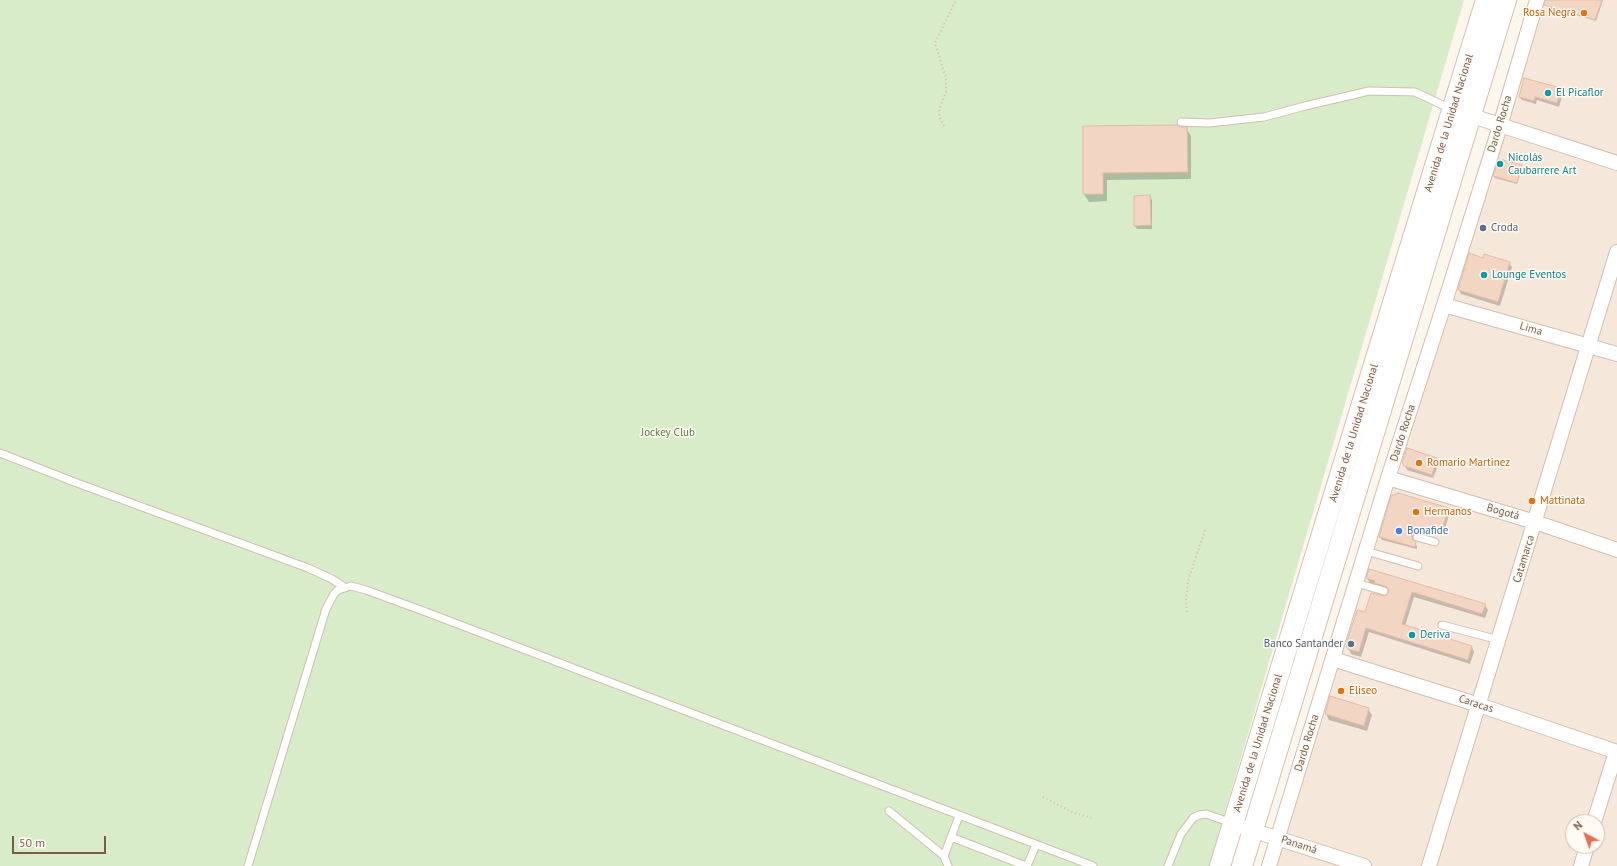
<!DOCTYPE html>
<html>
<head>
<meta charset="utf-8">
<style>
	body { margin:0 }
	#map { position:relative; width:1617px; height:866px; overflow:hidden; background:#fdf6ec; font-family:"PT Sans",sans-serif }
	canvas { display:block }
	.north { position:absolute; left:1565px; top:814px; width:40px; height:40px; box-sizing:border-box; background:#fffaf3; border:1px solid #cabbb1; border-radius:50%; rotate:319deg; font-size:11px; font-weight:700; line-height:16px; text-align:center; color:#7a5c4d }
	.north::after { content:''; display:block; margin:auto; width:14px; height:18px; background:#e76f51; clip-path:polygon(50% 0,100% 100%,50% 72%,0 100%) }
	.scale { position:absolute; left:12px; top:836px; width:94px; height:18px; box-sizing:border-box; border:2px solid #7a5c4d; border-top:0; padding-left:5px; font-size:12px; line-height:14px; white-space:nowrap; color:#7a5c4d; -webkit-text-stroke:3px #fffaf3; paint-order:stroke }
</style>
</head>
<body>
<div id="map">
<canvas width="1617" height="866"></canvas>
<div class="north">N</div>
<div class="scale">50 m</div>
</div>
<script>
const ctx = document.querySelector('canvas').getContext('2d');
ctx.lineJoin = 'round';
function paint(path, color) { ctx.fillStyle = color; ctx.fill(path, 'evenodd'); }
const toPath = rows => new Path2D(rows.map(r => 'M' + r).join(''));
function trace(path, color, width, dash) { ctx.strokeStyle = color; ctx.lineWidth = width; ctx.lineCap = dash ? 'butt' : 'round'; ctx.setLineDash(dash || []); ctx.stroke(path); }
function label(font, color, halo, rows, align = 'center') {
  ctx.font = font + ' "PT Sans",sans-serif'; ctx.lineWidth = 3; ctx.setLineDash([]); ctx.textBaseline = 'middle'; ctx.strokeStyle = halo; ctx.fillStyle = color; for (const [text, x, y, turn = 0] of rows) {
    ctx.save(); ctx.translate(x, y); ctx.rotate((+turn || 0) * Math.PI / 180); ctx.textAlign = isNaN(turn) ? turn : align; if (halo) ctx.strokeText(text, 0, 0); ctx.fillText(text, 0, 0); ctx.restore();
  }
}
const residential = toPath([
	[1545,0,1617,0,1617,866,1276,866],
	[1573,822,1597,822,1597,846,1573,846]
]);
const green = toPath([
	[0,0,1464,0,1209,866,0,866]
]);
const shadow = toPath([
	[1550,0,1603,0,1596,21,1549,7],
	[1561,89,1563,93,1559,107,1537,100,1536,104,1522,100,1520,97],
	[1084,127,1186,128,1191,136,1191,179,1107,180,1107,201,1089,202,1084,194],
	[1521,165,1522,167,1517,184,1495,178,1494,176],
	[1150,196,1152,200,1152,229,1137,229,1135,226],
	[1484,259,1509,263,1512,267,1500,306,1461,294,1459,290],
	[1436,459,1439,463,1433,478,1407,470,1405,466],
	[1448,509,1450,512,1443,535,1422,529,1420,535,1415,536,1413,540,1417,546,1417,549,1382,540,1380,537],
	[1367,578,1485,605,1488,610,1485,618,1414,597,1405,626,1472,647,1474,652,1470,664,1369,632,1361,657,1351,654,1347,645,1366,614,1391,592,1370,583],
	[1368,709,1372,715,1367,731,1329,720,1326,714]
]);
const building = toPath([
	[1545,0,1602,0,1595,20,1544,5,1545,0],
	[1524,78,1561,88,1557,103,1535,97,1534,101,1519,97,1524,78],
	[1177,125,1180,127,1187,127,1188,172,1103,173,1103,194,1083,194,1083,126,1177,125],
	[1499,159,1522,165,1517,183,1493,176,1499,159],
	[1150,195,1151,225,1134,226,1134,196,1150,195],
	[1469,253,1483,258,1484,254,1510,262,1498,302,1458,290,1469,253],
	[1407,448,1437,458,1432,475,1404,466,1402,462,1407,448],
	[1398,493,1449,508,1441,533,1420,526,1419,532,1414,533,1412,536,1413,540,1416,542,1415,547,1379,537,1391,496,1398,493],
	[1369,569,1486,604,1482,614,1412,592,1402,624,1472,646,1468,660,1366,628,1359,652,1348,649,1346,645,1357,610,1365,612,1371,593,1385,596,1389,592,1387,587,1374,583,1375,581,1366,578,1369,569],
	[1330,696,1369,708,1364,726,1325,714,1330,696]
]);
const path = toPath([
	[944,126,940,118,939,110,946,92,946,78,935,43,956,0],
	[1187,612,1186,600,1188,581,1205,530],
	[1043,797,1074,813,1092,818]
]);
const lane = toPath([
	[1181,122,1209,123,1264,117,1305,106,1369,91,1415,92,1451,109],
	[0,453,77,483,308,568,332,579,344,587],
	[1417,537,1435,542],
	[1366,551,1418,566],
	[1356,583,1384,591],
	[1442,625,1499,640],
	[889,811,944,856],
	[951,837,1026,866],
	[248,866,326,609,334,594,338,590,351,586,366,590,426,612,1093,866],
	[948,866,944,856,959,816],
	[1027,866,1036,845],
	[1168,866,1181,834,1193,818,1199,815,1206,814,1232,823]
]);
const street = toPath([
	[1463,113,1617,163],
	[1444,305,1617,354],
	[1388,478,1535,522,1617,550],
	[1333,659,1479,705,1617,752],
	[1594,822,1616,752],
	[1233,824,1364,866],
	[1269,866,1388,478,1444,305,1500,126,1537,0],
	[1429,866,1617,252],
	[1581,866,1587,846]
]);
const secondary = toPath([
	[1220,866,1486,0],
	[1242,866,1506,0]
]);
const markers = [
	[1584,13,4,"#e8710a"],
	[1548,93,4,"#0f9aa8"],
	[1500,164,4,"#0f9aa8"],
	[1483,228,4,"#5c6f8a"],
	[1484,275,4,"#0f9aa8"],
	[1419,463,4,"#e8710a"],
	[1532,501,4,"#e8710a"],
	[1416,512,4,"#e8710a"],
	[1399,531,4,"#3f7fe0"],
	[1412,635,4,"#0f9aa8"],
	[1351,644,4,"#5c6f8a"],
	[1341,691,4,"#e8710a"]
];
const foodNames = [
	["Rosa Negra",1576,13,"right"],
	["Romario Martinez",1427,463],
	["Mattinata",1540,501],
	["Hermanos",1424,512],
	["Eliseo",1349,691]
];
const cultureNames = [
	["El Picaflor",1556,93],
	["Nicolás",1508,158],
	["Caubarrere Art",1508,171],
	["Lounge Eventos",1492,275],
	["Deriva",1420,635]
];
const streetNames = [
	["Avenida de la Unidad Nacional",1449,123,-73],
	["Dardo Rocha",1500,124,-73],
	["Lima",1531,329,16],
	["Avenida de la Unidad Nacional",1354,433,-73],
	["Dardo Rocha",1403,433,-72],
	["Bogotá",1503,512,16],
	["Catamarca",1524,559,-73],
	["Caracas",1476,704,18],
	["Avenida de la Unidad Nacional",1258,743,-73],
	["Dardo Rocha",1307,743,-73],
	["Panamá",1299,845,18]
];
const serviceNames = [
	["Croda",1491,228],
	["Banco Santander",1343,644,"right"]
];
const parkNames = [
	["Jockey Club",668,433]
];
const shopNames = [
	["Bonafide",1407,531]
];
paint(residential, '#f5e8da');
paint(green, '#d8ecc9');
paint(shadow, '#0003');
paint(building, '#f3d5c3');
trace(building, '#e6bba3', 1);
trace(lane, '#d1beb0', 9);
trace(street, '#d1beb0', 16);
trace(secondary, '#d6c0b0', 22);
trace(path, '#d9b8a5', 2, [1, 3]);
trace(lane, '#fff', 7);
trace(street, '#fff', 14);
trace(secondary, '#fff', 20);
for (const [x, y, r, color] of markers) { const dot = new Path2D(); dot.arc(x, y, r, 0, 2 * Math.PI); ctx.fillStyle = color; ctx.fill(dot); trace(dot, '#fffaf3', 1.5); }
label('11px', '#c56008', '#fffaf3', foodNames, 'left');
label('11px', '#0d838f', '#fffaf3', cultureNames, 'left');
label('11px', '#7a5c4d', '#fffaf3', streetNames);
label('11px', '#4e5e75', '#fffaf3', serviceNames, 'left');
label('11px', '#537a41', '#fffaf3', parkNames);
label('11px', '#366cbe', '#fffaf3', shopNames, 'left');
</script>
</body>
</html>
